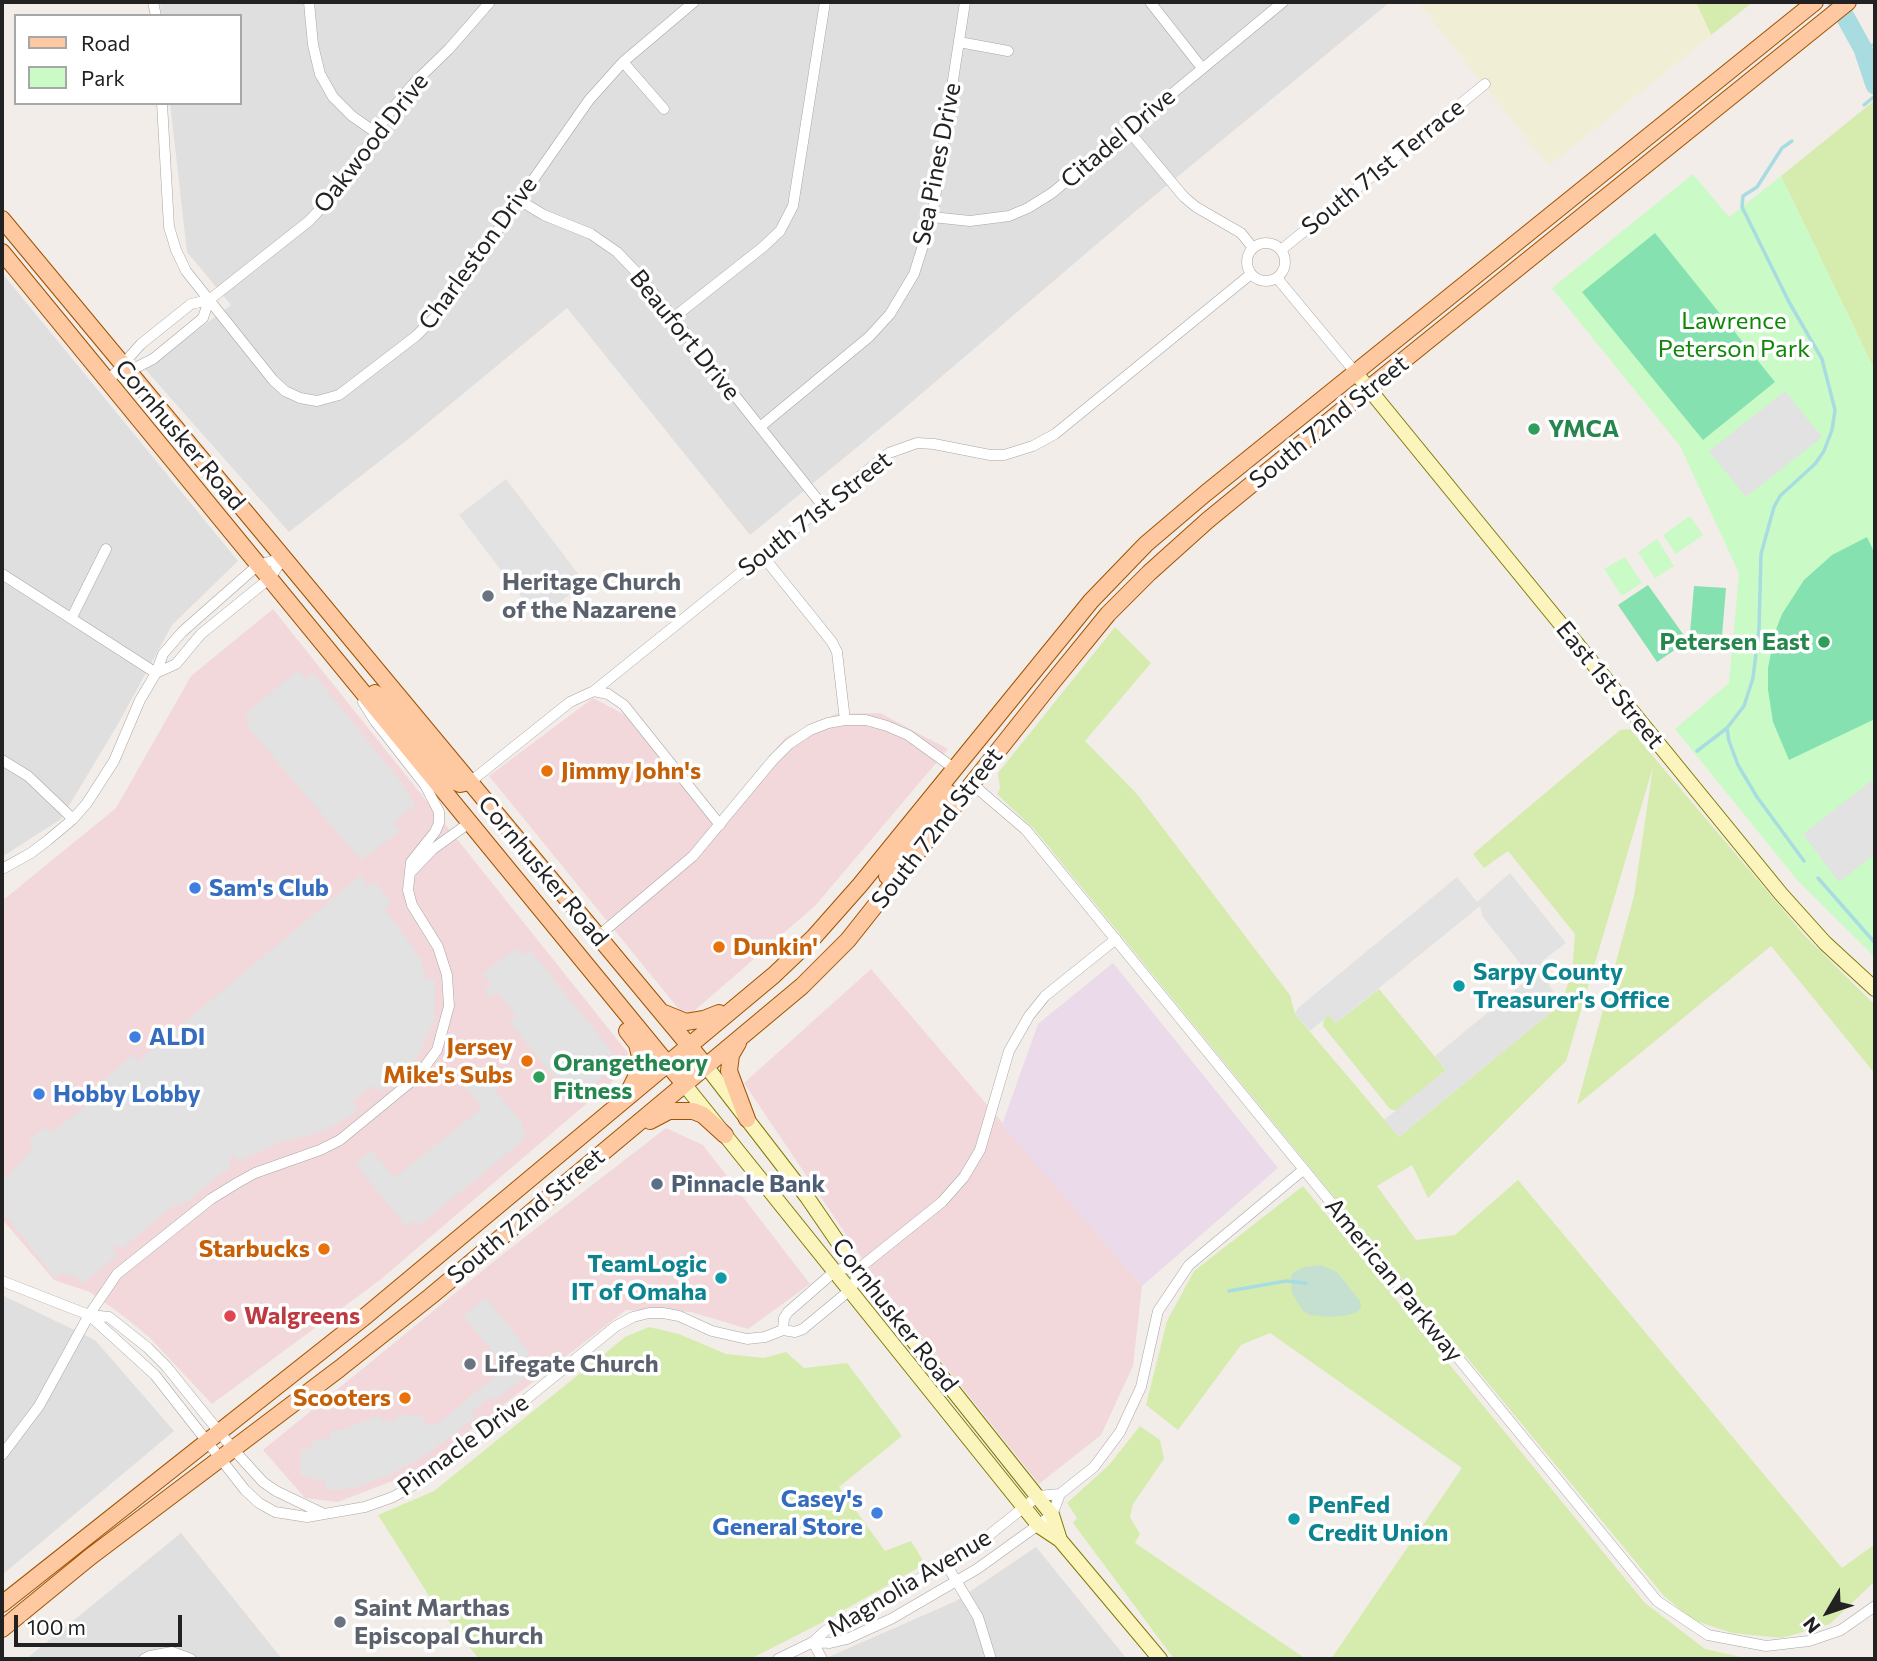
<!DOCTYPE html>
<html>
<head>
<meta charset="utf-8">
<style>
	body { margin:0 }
	#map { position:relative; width:1877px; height:1661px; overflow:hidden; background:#f2ede8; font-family:Commissioner,sans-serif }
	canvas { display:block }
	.frame { position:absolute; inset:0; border:4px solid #222; pointer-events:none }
	.legend { position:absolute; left:14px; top:14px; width:228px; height:91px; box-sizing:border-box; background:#fff; border:2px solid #a7a7a7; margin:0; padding:9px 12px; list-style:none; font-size:21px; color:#222 }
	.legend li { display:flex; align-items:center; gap:14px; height:35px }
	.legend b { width:35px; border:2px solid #a7a7a7 }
	.north { position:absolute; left:1793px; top:1577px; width:70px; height:70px; -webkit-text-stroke:5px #fff; paint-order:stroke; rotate:231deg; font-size:19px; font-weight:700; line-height:28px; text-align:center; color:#222 }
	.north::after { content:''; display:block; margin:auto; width:24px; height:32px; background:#222; clip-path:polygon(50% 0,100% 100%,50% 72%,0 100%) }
	.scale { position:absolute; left:14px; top:1615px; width:168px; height:32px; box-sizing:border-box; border:4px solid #222; border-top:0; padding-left:9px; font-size:21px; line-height:24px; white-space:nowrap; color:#222; -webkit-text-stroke:5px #fff; paint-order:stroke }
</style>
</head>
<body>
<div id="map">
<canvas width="1877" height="1661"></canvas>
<div class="frame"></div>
<ul class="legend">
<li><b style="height:9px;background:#fec8a1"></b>Road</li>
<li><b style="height:19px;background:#cafbc6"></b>Park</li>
</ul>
<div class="north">N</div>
<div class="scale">100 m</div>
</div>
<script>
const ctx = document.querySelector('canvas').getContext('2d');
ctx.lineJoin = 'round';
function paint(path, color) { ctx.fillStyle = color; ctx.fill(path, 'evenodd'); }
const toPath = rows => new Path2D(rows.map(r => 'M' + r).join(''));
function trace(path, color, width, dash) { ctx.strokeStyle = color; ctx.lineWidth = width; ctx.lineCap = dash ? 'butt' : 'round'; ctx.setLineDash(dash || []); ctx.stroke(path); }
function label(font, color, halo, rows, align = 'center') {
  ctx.font = font + ' Commissioner,sans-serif'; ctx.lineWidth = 7; ctx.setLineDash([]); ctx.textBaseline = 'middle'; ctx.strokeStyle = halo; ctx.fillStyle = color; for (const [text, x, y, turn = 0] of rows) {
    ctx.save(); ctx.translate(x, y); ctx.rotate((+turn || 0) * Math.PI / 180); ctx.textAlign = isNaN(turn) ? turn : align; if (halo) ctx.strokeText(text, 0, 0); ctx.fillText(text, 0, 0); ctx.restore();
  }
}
const residential = toPath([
	[160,2,1390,2,1131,215,900,412,750,535,567,308,412,436,289,532,145,369,231,305,187,252,170,103,240,103,240,16,161,16],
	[2,273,238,561,172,625,118,724,61,819,2,857],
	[2,1295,95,1340,174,1431,2,1575],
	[181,1533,282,1659,26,1659],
	[1036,1547,1127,1659,824,1659,956,1601]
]);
const commercial = toPath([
	[273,609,628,1053,627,1069,380,1280,212,1404,149,1337,126,1318,90,1292,54,1280,2,1219,2,901,116,808,191,676],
	[593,698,625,715,714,823,786,737,836,714,880,713,948,749,815,906,686,1018,489,776],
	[871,969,1142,1286,1133,1366,1101,1435,1039,1484,876,1279,744,1083],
	[666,1128,703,1145,810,1284,748,1329,691,1312,626,1310,418,1471,338,1502,305,1498,263,1450,503,1254]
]);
const industrial = toPath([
	[1113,963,1278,1168,1142,1286,1002,1125,1038,1024]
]);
const farmland = toPath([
	[1418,2,1696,2,1711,35,1549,166]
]);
const grass = toPath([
	[1696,2,1753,2,1711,35],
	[1875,100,1875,371,1781,176],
	[1115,627,1151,663,1085,741,1137,794,1290,995,1295,1014,1399,1137,1561,1004,1572,972,1575,934,1508,851,1484,868,1473,854,1620,730,1630,729,1805,936,1875,1005,1875,1074,1771,946,1577,1105,1634,896,1653,767,1566,1061,1428,1198,1412,1165,1377,1186,1416,1240,1455,1235,1518,1180,1842,1568,1875,1544,1875,1581,1830,1624,1782,1638,1732,1633,1693,1620,1664,1596,1339,1203,1034,829,997,794,1000,789,998,773],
	[1379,989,1446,1070,1398,1111,1390,1109,1323,1026,1324,1019,1329,1015,1336,1023],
	[1303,1186,1645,1603,1705,1649,1750,1659,1331,1659,1462,1468,1270,1333,1241,1345,1178,1430,1146,1405,1167,1321,1194,1271],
	[649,1327,679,1334,726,1354,764,1358,786,1352,804,1368,847,1363,902,1436,839,1487,885,1551,911,1541,925,1564,823,1622,750,1659,479,1659,431,1599,378,1515,434,1491,625,1337],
	[1140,1426,1160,1440,1164,1459,1133,1504,1130,1517,1140,1534,1135,1543,1306,1659,1174,1659,1073,1523,1077,1518,1067,1503,1109,1465]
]);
const wetland = toPath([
	[1321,1265,1337,1272,1360,1301,1361,1307,1359,1311,1349,1315,1331,1317,1310,1315,1303,1311,1292,1293,1291,1276,1295,1271,1304,1267]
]);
const park = toPath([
	[1693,174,1729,217,1781,176,1875,371,1875,957,1798,881,1675,729,1729,683,1739,573,1680,446,1552,288],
	[1690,516,1703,535,1676,554,1663,535],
	[1657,539,1674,566,1655,578,1638,552],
	[1625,557,1642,583,1622,596,1604,569]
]);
const pitch = toPath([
	[1655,233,1775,382,1703,440,1582,292],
	[1867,537,1875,554,1875,719,1789,760,1773,722,1768,690,1768,668,1775,632,1782,614,1804,580,1832,555],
	[1648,585,1688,641,1657,662,1618,605],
	[1694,586,1726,588,1722,636,1690,633]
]);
const parking = toPath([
	[1785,391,1822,437,1746,497,1709,451],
	[506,479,585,583,538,619,459,515],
	[298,670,306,679,313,673,405,787,413,802,415,808,408,810,394,823,400,831,361,860,246,725,250,721,245,714],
	[1875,778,1875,854,1839,882,1803,834],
	[1510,873,1566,943,1542,961,1552,974,1549,985,1561,1004,1399,1137,1384,1120,1446,1070,1435,1056,1531,977,1483,917,1480,906,1336,1023,1329,1015,1310,1031,1295,1014,1298,1008,1457,877,1477,902],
	[362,874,367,887,375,882,391,902,385,909,421,959,426,980,435,980,434,1021,417,1058,406,1071,380,1092,374,1085,352,1102,358,1110,341,1122,324,1131,278,1143,239,1161,234,1154,228,1160,232,1166,183,1204,170,1208,123,1248,116,1245,113,1250,117,1256,82,1284,76,1277,62,1273,55,1278,2,1211,7,1206,2,1199,2,1181,33,1148,28,1141,45,1127,51,1133,98,1096,93,1089,132,1055,138,1061],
	[516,948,523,955,530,950,613,1053,598,1070,603,1077,581,1094,575,1087,567,1093,509,1022,516,1016,498,992,490,998,484,990,491,984,483,974],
	[477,1068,521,1122,525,1136,520,1143,421,1224,419,1225,413,1221,406,1227,355,1163,371,1150,395,1177,482,1108,461,1081],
	[486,1297,530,1353,523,1362,530,1373,494,1401,491,1397,471,1412,475,1418,449,1438,421,1458,389,1475,354,1488,338,1490,326,1490,325,1481,300,1476,301,1449,309,1449,315,1439,329,1439,332,1430,342,1430,379,1415,383,1422,396,1420,398,1414,424,1417,423,1425,436,1425,506,1367,463,1316]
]);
const stream = toPath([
	[1863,49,1875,44],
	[1864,105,1875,96],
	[1727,728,1729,741,1738,765,1757,797,1804,861],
	[1697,751,1727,728,1744,706,1753,678,1759,629,1761,554,1774,507,1780,496,1815,464,1824,451,1832,430,1835,410,1822,359,1789,302,1742,207,1743,196,1757,187,1782,148,1792,141],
	[1818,878,1875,943],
	[1229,1291,1286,1281,1306,1283]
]);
const river = toPath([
	[1837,2,1863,49,1875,85]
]);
const street = toPath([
	[153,2,156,16],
	[309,2,313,45,320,74,333,97,352,116,375,132],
	[1150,2,1202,68],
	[959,42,1008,51],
	[623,62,664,109],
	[162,103,169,227,176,250,186,271,273,380,285,391,300,398,317,401,339,395,416,336,442,310,589,100,623,62,694,2],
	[1128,130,1184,197,1196,207,1241,233,1253,248],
	[519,200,544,215,591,234,617,252,639,275,822,505],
	[932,217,970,221,1009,216,1028,208,1052,193,1283,2],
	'1247 262a19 19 0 1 1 38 0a19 19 0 1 1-38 0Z',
	[1281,250,1485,84],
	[1277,278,1355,372],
	[673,318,763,247,780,231,793,206,825,2],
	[125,373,153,359,203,318,209,300],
	[108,381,141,344,191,304,209,300,309,221,339,189,391,110,414,83,449,49,490,2],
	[760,427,869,337,890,314,914,274,932,217,965,2],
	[762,555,832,642,837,652,845,720],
	[2,574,156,673],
	[72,617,106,549],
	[156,673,176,664,201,634,270,578,283,558],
	[594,691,608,694,624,705,720,825],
	[2,760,28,776,73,819],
	[470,782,570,702,594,691,889,453,917,443,934,444,990,455,1004,455,1033,446,1055,434,1251,274],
	[971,783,1026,830,1657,1601,1708,1635,1766,1646,1809,1641,1841,1630,1875,1606],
	[2,869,31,853,48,840,73,819,87,803,114,761,140,700,156,673,163,654,182,632,258,565,283,558],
	[410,873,433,849,469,823],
	[597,937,693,856,773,760,789,744,810,730,828,723,845,720,866,720,887,726,908,735,955,769],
	[2,1281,89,1315,109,1317,148,1348,166,1366,233,1449,263,1482,276,1491,322,1513],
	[89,1315,155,1375,245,1490,259,1503,275,1512,307,1517,365,1507,393,1497,419,1482,460,1453,616,1326,633,1317,649,1313,663,1313,679,1316,712,1331,747,1339,765,1337,783,1330,795,1332,803,1329,850,1290,855,1282,857,1270,942,1202,964,1177,980,1150,1009,1051,1029,1016,1045,996,1116,939],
	[783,1330,784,1318,788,1312,835,1271,844,1268,857,1270],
	[2,1455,39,1406,89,1315,117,1274,211,1199,237,1183,255,1173,320,1150,340,1140,418,1076,437,1050,449,1006,447,975,438,947,412,905,408,890,411,862,435,832,439,823,439,812,425,785,375,721,363,702],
	[946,1564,978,1617,991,1659],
	[813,1642,830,1643,847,1639,891,1619,977,1569,1052,1515,1060,1494,1094,1467,1120,1432,1141,1387,1158,1311,1189,1265,1303,1170],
	[813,1642,822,1659],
	[144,1659,150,1656,172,1652,191,1659],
	[778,1659,813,1642,825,1631,968,1552,1038,1496,1060,1494]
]);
const secondary = toPath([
	[1355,372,1781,894,1825,943,1875,989],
	[706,1066,807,1197,857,1270,1052,1515,1060,1540],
	[684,1084,1039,1526,1060,1540,1160,1659]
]);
const primary = toPath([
	[2,219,706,1066],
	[2,252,684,1084],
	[375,693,391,707,451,780,460,784,470,782],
	[887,876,949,793],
	[664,1013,686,1022,704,1019,719,1013],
	[627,1031,637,1044,641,1061,640,1069,630,1089],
	[738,1043,731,1055,729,1071,747,1119],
	[650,1121,669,1111,693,1111,703,1115,725,1135],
	[2,1604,362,1319,774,975,814,937,860,885,1091,601,1146,544,1206,493,1815,2],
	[2,1629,90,1557,339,1369,431,1296,802,986,848,940,1051,684,1108,614,1149,573,1208,520,1368,389,1848,2]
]);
const markers = [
	[1534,429,7,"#2e9e5b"],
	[488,596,7,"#6b7280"],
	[1824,642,7,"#2e9e5b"],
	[547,771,7,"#e8710a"],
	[195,888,7,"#3f7fe0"],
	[719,947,7,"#e8710a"],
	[1459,986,7,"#0f9aa8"],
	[135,1037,7,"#3f7fe0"],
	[527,1061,7,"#e8710a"],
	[539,1077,7,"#2e9e5b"],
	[39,1094,7,"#3f7fe0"],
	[657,1184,7,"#5c6f8a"],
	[324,1249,7,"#e8710a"],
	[721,1278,7,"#0f9aa8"],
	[230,1316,7,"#e0444e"],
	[470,1364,7,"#6b7280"],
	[405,1398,7,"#e8710a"],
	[877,1513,7,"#3f7fe0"],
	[1294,1519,7,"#0f9aa8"],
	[340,1622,7,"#6b7280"]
];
const streetNames = [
	["Citadel Drive",1118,138,-40],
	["Oakwood Drive",371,143,-52],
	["Sea Pines Drive",937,164,-79],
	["South 71st Terrace",1383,167,-39],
	["Charleston Drive",478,253,-54],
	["Beaufort Drive",685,335,51],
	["South 72nd Street",1329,422,-39],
	["Cornhusker Road",180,435,50],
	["South 71st Street",815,514,-38],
	["East 1st Street",1610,685,51],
	["South 72nd Street",937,828,-52],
	["Cornhusker Road",543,871,50],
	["South 72nd Street",526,1216,-40],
	["American Parkway",1394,1280,51],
	["Cornhusker Road",895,1315,52],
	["Pinnacle Drive",463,1445,-36],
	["Magnolia Avenue",909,1583,-31]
];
const parkNames = [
	["Lawrence",1734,321],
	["Peterson Park",1734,349]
];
const leisureNames = [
	["YMCA",1548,429],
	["Petersen East",1810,642,"right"],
	["Orangetheory",553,1063],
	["Fitness",553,1091]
];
const worshipNames = [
	["Heritage Church",502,582],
	["of the Nazarene",502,610],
	["Lifegate Church",484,1364],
	["Saint Marthas",354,1608],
	["Episcopal Church",354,1636]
];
const foodNames = [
	["Jimmy John's",561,771,"left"],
	["Dunkin'",733,947,"left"],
	["Jersey",513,1047],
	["Mike's Subs",513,1075],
	["Starbucks",310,1249],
	["Scooters",391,1398]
];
const shopNames = [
	["Sam's Club",209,888],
	["ALDI",149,1037],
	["Hobby Lobby",53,1094],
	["Casey's",863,1499,"right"],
	["General Store",863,1527,"right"]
];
const cultureNames = [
	["Sarpy County",1473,972],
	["Treasurer's Office",1473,1000],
	["TeamLogic",707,1264,"right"],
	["IT of Omaha",707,1292,"right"],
	["PenFed",1308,1505],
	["Credit Union",1308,1533]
];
const serviceNames = [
	["Pinnacle Bank",671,1184]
];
const healthNames = [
	["Walgreens",244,1316]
];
paint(residential, '#e0dfdf');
paint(commercial, '#f2d8db');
paint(industrial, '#ebdaea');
paint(farmland, '#f0eed4');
paint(grass, '#d6ecae');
paint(wetland, '#c5e0d0');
paint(park, '#cafbc6');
paint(pitch, '#85e2b0');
paint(parking, '#e2e2e2');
trace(stream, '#a8dce0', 3.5);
trace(river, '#a8dce0', 19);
trace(street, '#a6a6a6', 11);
trace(secondary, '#7f7a02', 16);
trace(primary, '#9f5300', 18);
trace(street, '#fff', 10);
trace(secondary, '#fbf5bd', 14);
trace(primary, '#fec8a1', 16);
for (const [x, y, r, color] of markers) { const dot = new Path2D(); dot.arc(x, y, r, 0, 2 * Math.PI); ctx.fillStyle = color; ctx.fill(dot); trace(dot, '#fff', 2.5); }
label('24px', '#222', '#fff', streetNames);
label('24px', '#118609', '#fff', parkNames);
label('bold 24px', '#27864d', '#fff', leisureNames, 'left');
label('bold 24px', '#5b616d', '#fff', worshipNames, 'left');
label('bold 24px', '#c56008', '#fff', foodNames, 'right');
label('bold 24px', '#366cbe', '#fff', shopNames, 'left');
label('bold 24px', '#0d838f', '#fff', cultureNames, 'left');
label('bold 24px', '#4e5e75', '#fff', serviceNames, 'left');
label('bold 24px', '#be3a42', '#fff', healthNames, 'left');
</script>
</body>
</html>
